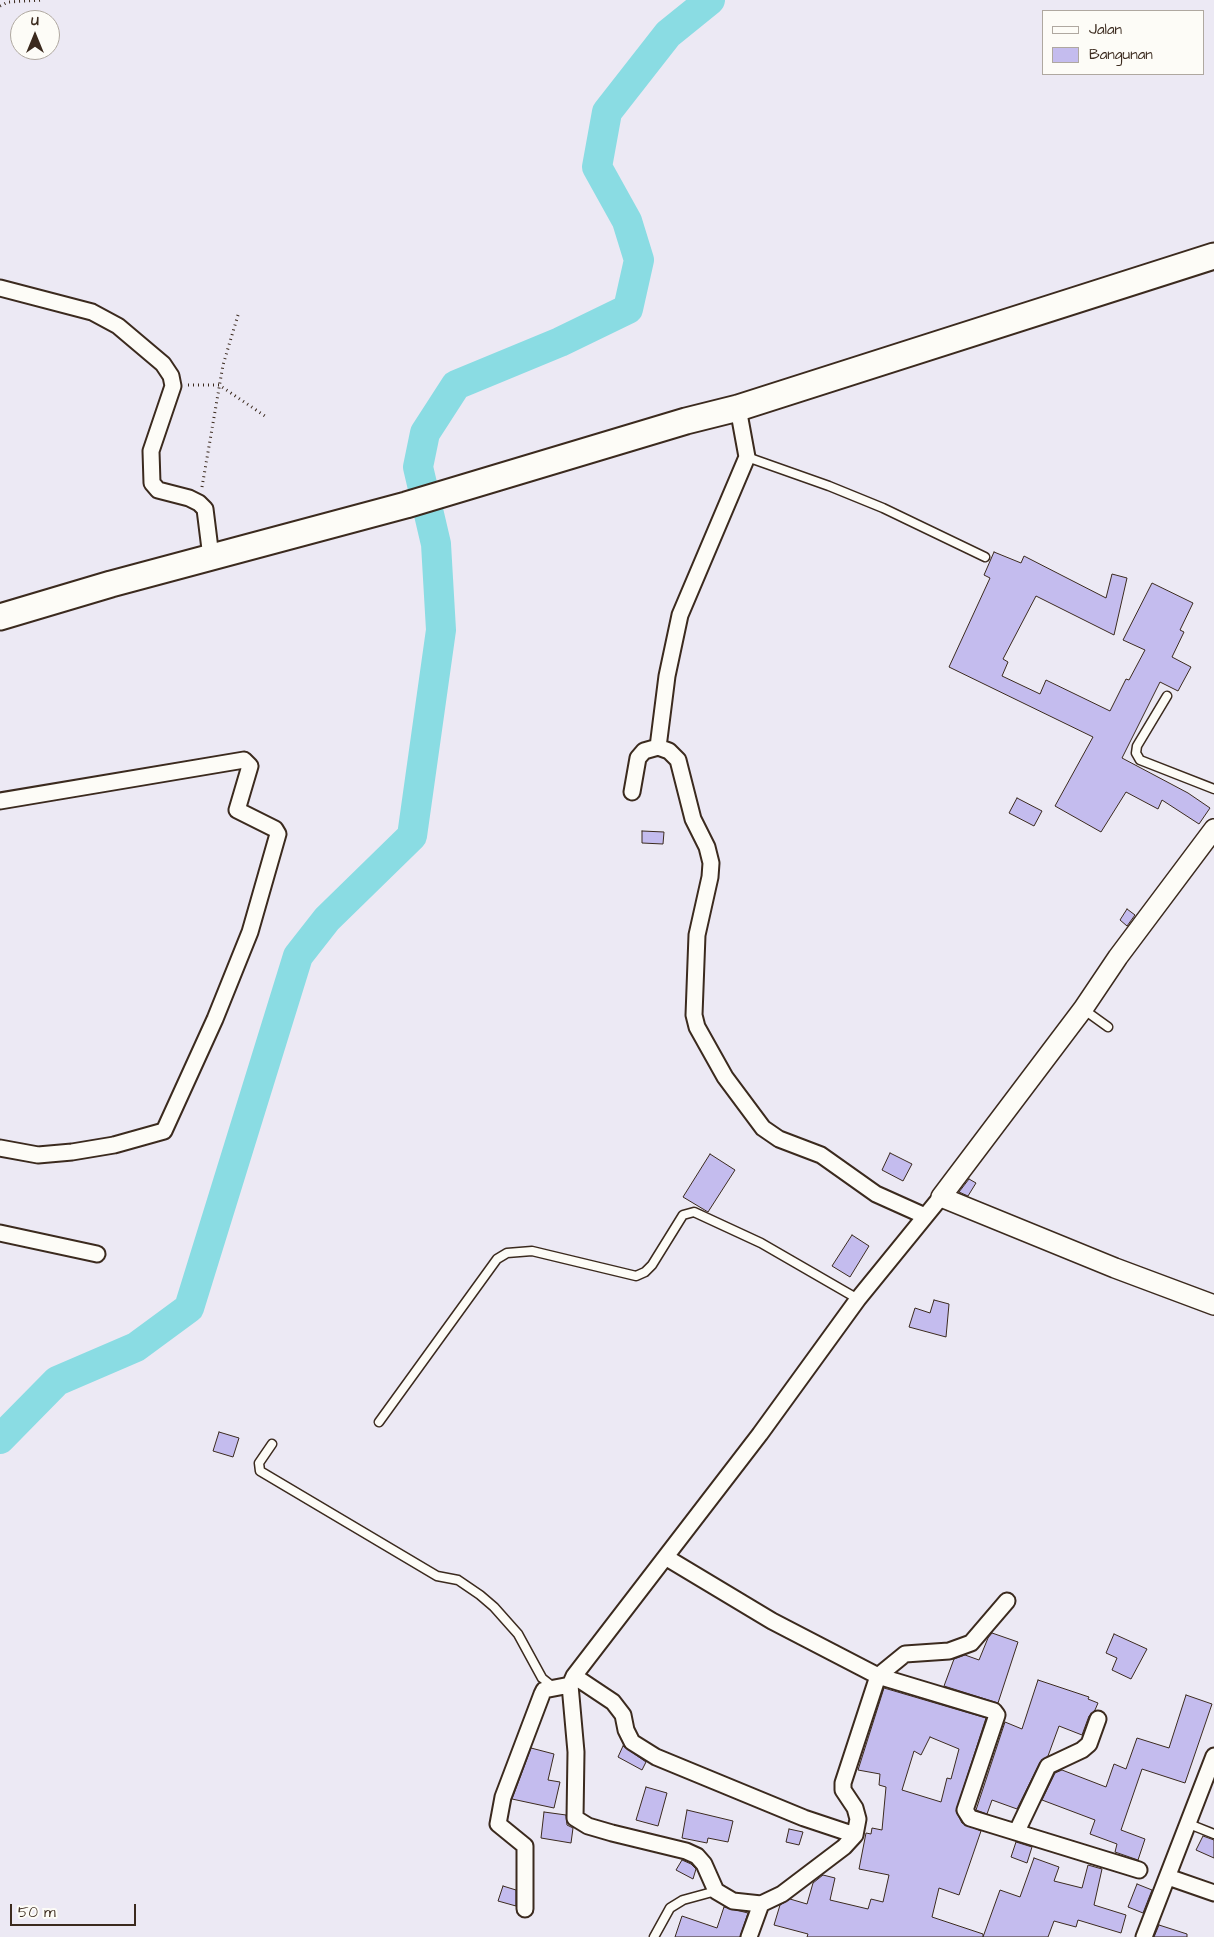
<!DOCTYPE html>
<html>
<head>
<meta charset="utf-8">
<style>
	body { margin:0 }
	#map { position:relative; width:1214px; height:1937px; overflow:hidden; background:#ece9f4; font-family:"Architects Daughter",sans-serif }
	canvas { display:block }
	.legend { position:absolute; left:1042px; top:10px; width:162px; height:65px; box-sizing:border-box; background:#fdfcf7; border:1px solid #afa8a0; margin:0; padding:6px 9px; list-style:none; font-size:15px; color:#3b2a1e }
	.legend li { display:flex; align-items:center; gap:10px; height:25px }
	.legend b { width:25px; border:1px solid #afa8a0 }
	.north { position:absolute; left:10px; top:10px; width:50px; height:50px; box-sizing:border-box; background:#fdfcf7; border:1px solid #afa8a0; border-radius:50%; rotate:0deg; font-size:14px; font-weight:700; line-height:20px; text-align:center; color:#3b2a1e }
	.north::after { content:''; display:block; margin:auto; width:18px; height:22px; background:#3b2a1e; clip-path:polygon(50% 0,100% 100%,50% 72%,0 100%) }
	.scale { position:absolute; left:10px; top:1904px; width:126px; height:22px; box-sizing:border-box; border:2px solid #3b2a1e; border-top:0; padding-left:6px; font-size:15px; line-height:18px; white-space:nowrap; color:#3b2a1e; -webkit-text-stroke:4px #fdfcf7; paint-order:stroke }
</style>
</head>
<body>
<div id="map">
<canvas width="1214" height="1937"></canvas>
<ul class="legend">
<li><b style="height:6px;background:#fdfcf7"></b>Jalan</li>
<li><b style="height:14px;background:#c4bcee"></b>Bangunan</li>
</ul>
<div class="north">U</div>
<div class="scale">50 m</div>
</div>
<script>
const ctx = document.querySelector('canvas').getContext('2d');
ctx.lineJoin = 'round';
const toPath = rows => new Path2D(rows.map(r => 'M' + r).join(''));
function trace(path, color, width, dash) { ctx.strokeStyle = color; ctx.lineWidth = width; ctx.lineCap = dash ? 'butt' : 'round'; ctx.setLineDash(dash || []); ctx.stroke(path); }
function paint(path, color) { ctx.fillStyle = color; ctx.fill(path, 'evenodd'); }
const river = toPath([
	[0,1439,57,1381,136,1347,189,1308,298,956,327,919,412,836,441,630,436,544,418,467,425,433,456,385,560,342,628,309,639,260,627,221,597,167,607,112,668,34,710,0]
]);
const building = toPath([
	[994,552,1021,563,1024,556,1106,598,1112,574,1127,578,1114,635,1036,596,1003,659,1008,662,1002,676,1040,694,1046,680,1110,711,1126,679,1129,680,1145,650,1123,640,1152,583,1193,603,1180,630,1184,632,1172,657,1191,667,1178,691,1160,682,1122,758,1188,793,1210,808,1199,824,1162,800,1158,809,1126,792,1101,832,1055,806,1093,737,949,667,990,578,984,575,994,552],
	[1017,798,1042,811,1034,826,1009,813,1017,798],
	[642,831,664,832,663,844,642,843,642,831],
	[1127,909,1135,915,1127,926,1120,920,1127,909],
	[890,1153,912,1164,903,1181,882,1170,890,1153],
	[710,1154,735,1170,708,1212,683,1197,710,1154],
	[969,1179,976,1183,968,1196,959,1192,969,1179],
	[852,1235,869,1246,850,1277,832,1266,852,1235],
	[934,1300,949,1304,946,1337,909,1327,915,1308,930,1313,934,1300],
	[219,1432,239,1438,233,1457,213,1451,219,1432],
	[992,1633,1018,1642,998,1703,944,1686,954,1659,965,1655,979,1660,988,1638,992,1633],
	[1114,1634,1147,1649,1131,1679,1112,1670,1117,1658,1106,1653,1114,1634],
	[1038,1680,1089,1697,1088,1699,1098,1703,1095,1710,1089,1716,1082,1735,1059,1726,1048,1756,1040,1762,1017,1809,992,1800,987,1814,976,1810,1005,1722,1022,1729,1038,1680],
	[884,1688,986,1718,956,1811,962,1823,981,1831,959,1895,939,1888,932,1917,983,1934,983,1937,807,1937,808,1934,774,1925,780,1905,790,1899,807,1904,813,1883,823,1875,835,1878,830,1900,868,1909,871,1899,883,1902,889,1875,859,1869,866,1833,871,1834,872,1828,882,1830,886,1787,879,1785,880,1774,858,1770,884,1688],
	[930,1737,959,1749,951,1779,947,1778,941,1802,902,1790,914,1751,921,1755,930,1737],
	[1186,1695,1212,1704,1185,1783,1142,1769,1121,1830,1145,1839,1138,1860,1115,1852,1117,1844,1090,1834,1095,1820,1042,1800,1055,1773,1062,1770,1106,1787,1114,1764,1126,1769,1137,1738,1169,1748,1186,1695],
	[623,1746,646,1762,642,1770,618,1757,623,1746],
	[531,1748,554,1754,548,1780,560,1782,554,1808,512,1799,531,1748],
	[646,1787,667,1793,658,1826,636,1820,646,1787],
	[687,1810,733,1821,728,1842,708,1838,707,1843,682,1838,687,1810],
	[544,1812,566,1815,567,1825,573,1828,571,1843,541,1838,544,1812],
	[789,1829,803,1832,799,1845,786,1842,789,1829],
	[1203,1836,1214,1840,1214,1858,1196,1850,1203,1836],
	[1016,1842,1032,1847,1027,1863,1011,1857,1016,1842],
	[1034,1858,1059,1867,1054,1881,1082,1888,1088,1865,1102,1869,1094,1905,1126,1915,1121,1933,1078,1920,1076,1927,1054,1921,1048,1937,983,1937,1000,1890,1020,1897,1034,1858],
	[682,1860,691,1864,696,1869,693,1879,676,1870,682,1860],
	[1137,1884,1152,1890,1143,1913,1128,1907,1137,1884],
	[503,1886,516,1890,516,1906,498,1901,503,1886],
	[724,1907,748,1913,740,1937,675,1937,682,1916,717,1928,724,1907],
	[1159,1925,1187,1934,1187,1937,1154,1937,1159,1925]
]);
const path = toPath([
	[0,6,8,2,43,0],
	[188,385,219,385,265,416],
	[202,487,223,365,238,315]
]);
const service = toPath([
	[747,457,829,486,883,508,985,557],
	[1167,696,1137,746,1136,753,1140,760,1214,789],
	[1083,1009,1108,1027],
	[379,1422,497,1259,507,1253,532,1251,636,1276,645,1272,652,1265,683,1215,694,1212,761,1243,858,1299],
	[272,1444,259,1463,260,1471,437,1576,458,1580,480,1595,494,1607,518,1634,542,1678,552,1686],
	[1189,1824,1214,1834],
	[654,1937,670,1908,683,1900,716,1891]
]);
const minor = toPath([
	[0,288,92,312,118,326,163,364,171,376,173,386,151,451,152,483,158,490,189,498,199,503,205,509,211,557],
	[658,747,669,751,678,760,693,819,707,847,711,863,710,877,697,935,694,1015,697,1027,725,1077,763,1128,779,1139,821,1155,876,1194,925,1216],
	[632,792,638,758,644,751,658,747,667,676,680,615,747,457,738,408],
	[0,801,244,760,250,766,237,810,275,829,278,834,250,932,215,1019,164,1131,114,1145,72,1152,38,1155,0,1148],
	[0,1233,97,1254],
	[667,1558,772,1621,878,1676,843,1783,843,1790,855,1808,858,1819,855,1835,844,1847,782,1894,761,1904,733,1901,716,1891,704,1864,697,1856,686,1851,612,1833,588,1826,575,1818,576,1752,570,1685,574,1676,760,1434,858,1299,941,1197],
	[1007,1601,971,1643,949,1651,905,1654,878,1676,994,1711,997,1715,965,1810,970,1818,1139,1870],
	[574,1676,613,1702,623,1715,626,1730,632,1742,656,1757,804,1818,855,1835],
	[1017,1831,1048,1766,1082,1750,1089,1744,1098,1719],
	[1168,1877,1214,1893],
	[525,1909,525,1846,498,1824,503,1797,542,1694,544,1690,570,1685],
	[749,1937,761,1904],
	[1144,1937,1214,1756]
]);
const tertiary = toPath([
	[1214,829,1118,957,1083,1009,941,1197,1115,1268,1214,1305]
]);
const trunk = toPath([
	[0,617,111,584,406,505,686,421,738,408,1214,256]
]);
trace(river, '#8adce3', 30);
paint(building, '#c4bcee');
trace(building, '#3b2a1e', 1);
trace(service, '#3b2a1e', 11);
trace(minor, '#3b2a1e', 19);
trace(tertiary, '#3b2a1e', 22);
trace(trunk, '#3b2a1e', 29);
trace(path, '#3b2a1e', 3, [1, 4]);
trace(service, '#fdfcf7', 8);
trace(minor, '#fdfcf7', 15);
trace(tertiary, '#fdfcf7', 19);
trace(trunk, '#fdfcf7', 25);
</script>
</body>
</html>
